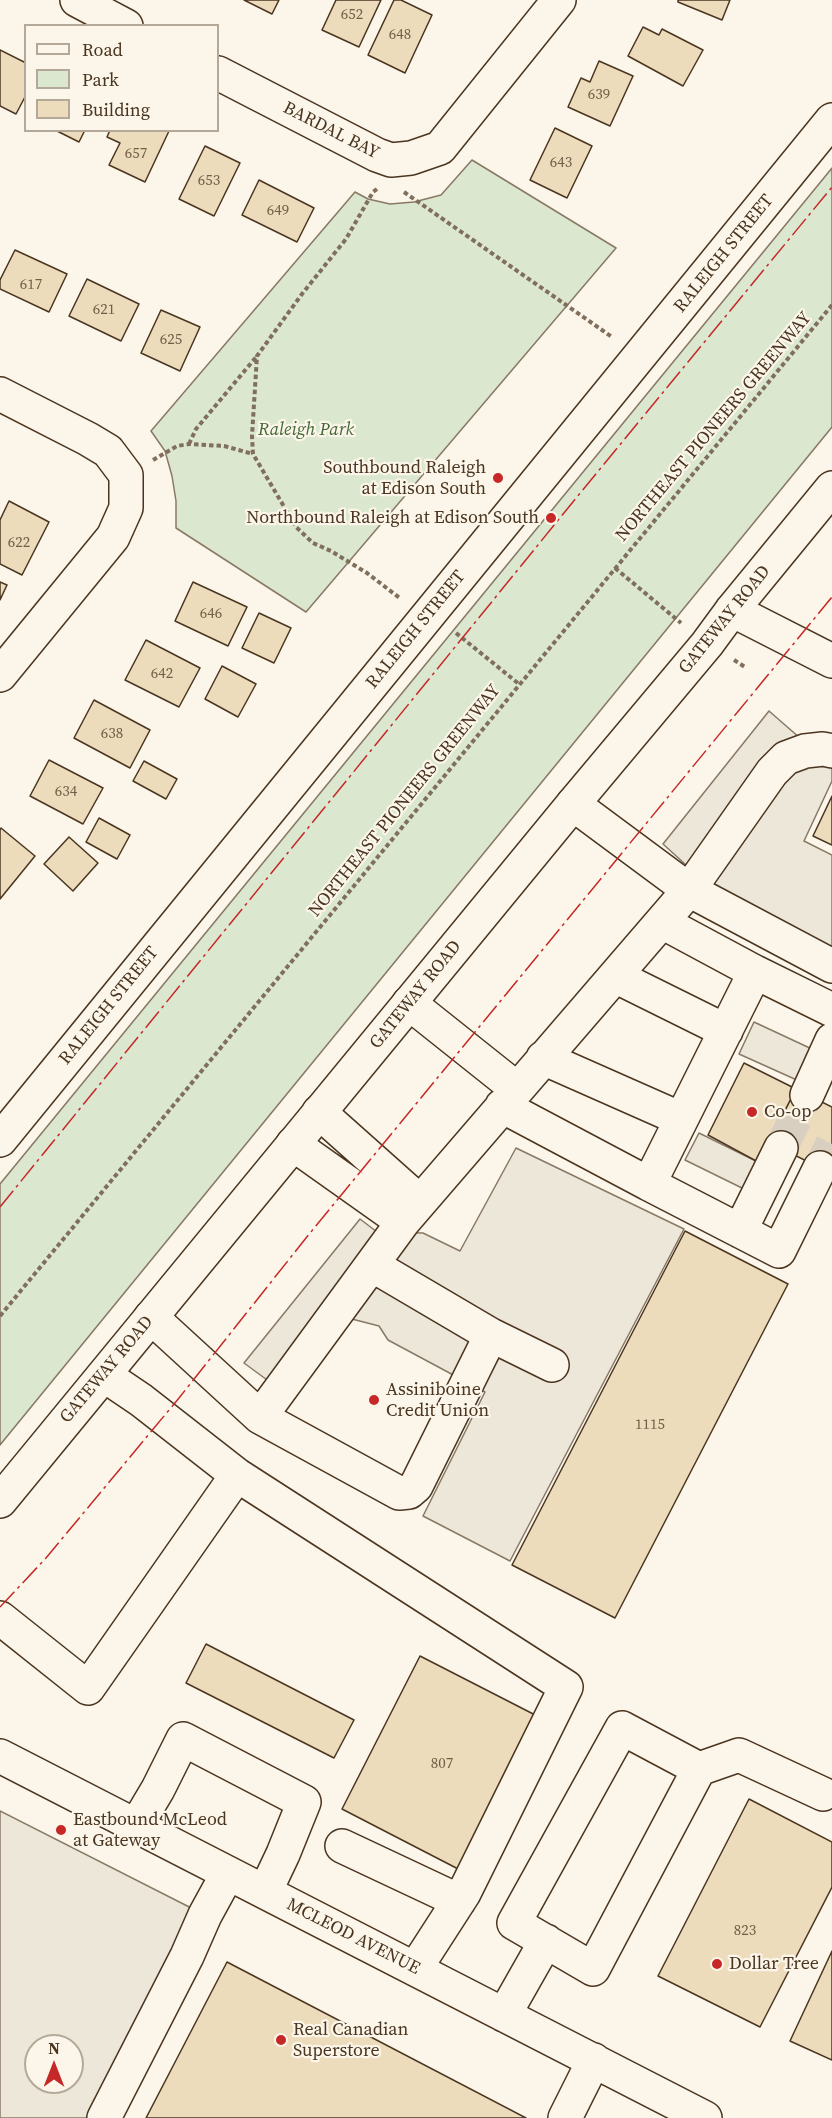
<!DOCTYPE html>
<html>
<head>
<meta charset="utf-8">
<style>
	body { margin:0 }
	#map { position:relative; width:832px; height:2118px; overflow:hidden; background:#fbf6e9; font-family:"Source Serif 4",serif }
	canvas { display:block }
	.legend { position:absolute; left:24px; top:24px; width:195px; height:108px; box-sizing:border-box; background:#fbf6e9; border:2px solid #b4a999; margin:0; padding:8px 10px; list-style:none; font-size:18px; color:#4a3520 }
	.legend li { display:flex; align-items:center; gap:12px; height:30px }
	.legend b { width:30px; border:2px solid #b4a999 }
	.north { position:absolute; left:24px; top:2034px; width:60px; height:60px; box-sizing:border-box; background:#fbf6e9; border:2px solid #b4a999; border-radius:50%; rotate:0deg; font-size:16px; font-weight:700; line-height:24px; text-align:center; color:#4a3520 }
	.north::after { content:''; display:block; margin:auto; width:21px; height:27px; background:#c62828; clip-path:polygon(50% 0,100% 100%,50% 72%,0 100%) }
</style>
</head>
<body>
<div id="map">
<canvas width="832" height="2118"></canvas>
<ul class="legend">
<li><b style="height:8px;background:#fbf6e9"></b>Road</li>
<li><b style="height:16px;background:#dce7d0"></b>Park</li>
<li><b style="height:16px;background:#ecdcbc"></b>Building</li>
</ul>
<div class="north">N</div>
</div>
<script>
const ctx = document.querySelector('canvas').getContext('2d');
ctx.lineJoin = 'round';
function paint(path, color) { ctx.fillStyle = color; ctx.fill(path, 'evenodd'); }
const toPath = rows => new Path2D(rows.map(r => 'M' + r).join(''));
function trace(path, color, width, dash) { ctx.strokeStyle = color; ctx.lineWidth = width; ctx.lineCap = dash ? 'butt' : 'round'; ctx.setLineDash(dash || []); ctx.stroke(path); }
function label(font, color, halo, rows, align = 'center') {
  ctx.font = font + ' "Source Serif 4",serif'; ctx.lineWidth = 4.5; ctx.setLineDash([]); ctx.textBaseline = 'middle'; ctx.strokeStyle = halo; ctx.fillStyle = color; for (const [text, x, y, turn = 0] of rows) {
    ctx.save(); ctx.translate(x, y); ctx.rotate((+turn || 0) * Math.PI / 180); ctx.textAlign = isNaN(turn) ? turn : align; if (halo) ctx.strokeText(text, 0, 0); ctx.fillText(text, 0, 0); ctx.restore();
  }
}
const green = toPath([
	[472,160,616,248,306,612,176,528,176,501,172,476,165,451,151,431,355,192,368,199,390,204,414,202,441,195,472,160],
	[832,168,832,427,0,1445,0,1184,832,168]
]);
const parking = toPath([
	[769,711,832,766,832,781,804,841,832,855,832,957,730,905,663,844,769,711],
	[754,1022,814,1050,799,1081,739,1054,754,1022],
	[699,1133,758,1162,744,1189,685,1160,699,1133],
	[516,1148,684,1229,510,1561,423,1516,485,1392,388,1340,379,1326,348,1318,293,1399,244,1363,360,1219,377,1232,423,1233,460,1251,516,1148],
	[0,1811,205,1915,104,2118,0,2118,0,1811],
	[36,2046,72,2046,72,2082,36,2082,36,2046]
]);
const building = toPath([
	[244,0,279,0,272,14,244,0],
	[336,0,381,0,359,47,322,30,336,0],
	[394,0,401,0,432,15,405,73,368,55,394,0],
	[678,0,730,0,722,20,678,2,678,0],
	[643,27,659,35,662,29,703,50,683,86,628,56,643,27],
	[0,50,26,63,26,95,16,114,0,106,0,50],
	[599,61,633,76,610,126,568,107,581,78,590,82,599,61],
	[555,128,592,146,567,198,530,180,555,128],
	[55,130,85,130,79,142,55,130],
	[110,130,169,131,145,182,109,165,120,143,107,137,110,130],
	[205,146,240,163,214,216,179,199,205,146],
	[259,180,314,208,297,242,242,215,259,180],
	[15,250,67,274,49,312,0,289,0,280,15,250],
	[87,279,139,304,121,341,69,316,87,279],
	[161,310,200,327,180,371,141,353,161,310],
	[9,501,49,522,22,575,0,564,0,520,9,501],
	[0,582,7,585,0,600,0,582],
	[193,582,247,607,228,646,175,621,193,582],
	[259,613,291,628,274,663,242,648,259,613],
	[146,640,200,668,179,707,125,680,146,640],
	[222,666,256,684,238,717,205,699,222,666],
	[94,700,150,730,130,768,74,738,94,700],
	[49,760,103,788,83,824,30,796,49,760],
	[144,761,177,779,166,799,133,781,144,761],
	[832,796,832,845,813,836,832,796],
	[99,818,130,835,117,859,86,842,99,818],
	[1,828,35,856,0,899,0,830,1,828],
	[69,837,98,863,73,891,44,864,69,837],
	[744,1063,796,1089,758,1162,708,1135,744,1063],
	[796,1089,832,1107,832,1174,769,1142,796,1089],
	[685,1231,788,1284,615,1618,512,1565,685,1231],
	[206,1644,354,1720,334,1758,186,1683,206,1644],
	[420,1656,543,1719,464,1872,342,1809,420,1656],
	[749,1799,832,1842,832,1887,760,2027,658,1976,749,1799],
	[832,1951,832,2060,790,2041,832,1951],
	[227,1962,526,2118,146,2118,227,1962]
]);
const minorTunnel = toPath([
	[781,1148,807,1095],
	[820,1168,832,1144]
]);
const path = toPath([
	[377,189,373,192,346,239,302,294,257,356,252,436,253,454,296,527,313,543,331,551,367,573,401,599],
	[404,192,612,337],
	[189,444,196,429,257,356],
	[153,460,177,446,189,444,224,446,253,454],
	[615,568,681,623],
	[456,633,519,684],
	[734,660,745,667],
	[0,1316,832,305]
]);
const minor = toPath([
	[77,0,126,26],
	[218,73,377,155,391,160,411,158,440,148,559,0],
	[0,394,88,439,108,451,126,475,126,508,113,537,0,675],
	[732,610,832,661],
	[573,804,689,890,832,966],
	[755,972,832,1010],
	[615,976,726,1031],
	[409,1003,517,1089],
	[543,1058,681,1119],
	[807,1095,832,1040],
	[502,1106,649,1184,755,972,662,922],
	[319,1112,420,1202],
	[0,1140,832,120],
	[293,1144,403,1222],
	[649,1184,779,1251,820,1168],
	[740,1231,781,1148],
	[372,1265,491,1335,552,1365],
	[151,1317,260,1417,399,1493,409,1492,416,1486,491,1335],
	[104,1375,141,1400,237,1475,566,1687,464,1893,415,1969],
	[260,1417,403,1222,689,890,772,772,786,758,805,751,823,749,832,751],
	[0,1618,88,1688,237,1475],
	[622,1728,699,1769,593,1969,514,1923,622,1728],
	[0,1756,705,2118],
	[699,1769,739,1755,823,1794],
	[136,1826,158,1789,183,1739,304,1802,283,1854,265,1892],
	[342,1846,459,1901],
	[504,2015,546,1941],
	[104,2118,187,1956,205,1915,228,1873],
	[565,2118,594,2060]
]);
const major = toPath([
	[0,1501,573,804,707,644,732,610,832,488]
]);
const power = toPath([
	[0,1207,581,492,832,187],
	[0,1607,46,1558,179,1398,306,1238,832,597]
]);
const markers = [
	[498,478,6,"#c62828"],
	[551,518,6,"#c62828"],
	[752,1112,6,"#c62828"],
	[374,1400,6,"#c62828"],
	[61,1830,6,"#c62828"],
	[717,1964,6,"#c62828"],
	[281,2040,6,"#c62828"]
];
const numberNames = [
	["652",352,15],
	["648",400,35],
	["639",599,95],
	["657",136,154],
	["643",561,163],
	["653",209,181],
	["649",278,211],
	["617",31,285],
	["621",104,310],
	["625",171,340],
	["622",19,543],
	["646",211,614],
	["642",162,674],
	["638",112,734],
	["634",66,792],
	["1115",650,1425],
	["807",442,1764],
	["823",745,1931]
];
const streetNames = [
	["BARDAL BAY",331,131,27],
	["RALEIGH STREET",724,254,-51],
	["NORTHEAST PIONEERS GREENWAY",714,427,-50],
	["GATEWAY ROAD",725,620,-51],
	["RALEIGH STREET",416,630,-51],
	["NORTHEAST PIONEERS GREENWAY",405,801,-51],
	["GATEWAY ROAD",416,995,-51],
	["RALEIGH STREET",109,1006,-51],
	["GATEWAY ROAD",107,1370,-50],
	["MCLEOD AVENUE",353,1937,27]
];
const parkNames = [
	["Raleigh Park",306,430]
];
const poiNames = [
	["Southbound Raleigh",486,468,"right"],
	["at Edison South",486,489,"right"],
	["Northbound Raleigh at Edison South",539,518,"right"],
	["Co-op",764,1112],
	["Assiniboine",386,1390],
	["Credit Union",386,1411],
	["Eastbound McLeod",73,1820],
	["at Gateway",73,1841],
	["Dollar Tree",729,1964],
	["Real Canadian",293,2030],
	["Superstore",293,2051]
];
paint(green, '#dce7d0');
trace(green, '#887966', 1.5);
paint(parking, '#ede7d9');
trace(parking, '#887966', 1.5);
paint(building, '#ecdcbc');
trace(building, '#4a3520', 1.5);
trace(minorTunnel, '#d8cfc1', 33, [33, 16]);
trace(minor, '#4a3520', 36);
trace(major, '#4a3520', 36);
trace(path, '#7f6f5c', 4, [4.5, 3]);
trace(minor, '#fbf6e9', 33);
trace(major, '#fbf6e9', 33);
trace(power, '#c62828', 1.5, [21, 4.5, 3, 4.5]);
for (const [x, y, r, color] of markers) { const dot = new Path2D(); dot.arc(x, y, r, 0, 2 * Math.PI); ctx.fillStyle = color; ctx.fill(dot); trace(dot, '#fbf6e9', 2); }
label('15px', '#725f47', null, numberNames);
label('18px', '#4a3520', '#fbf6e9', streetNames);
label('italic 18px', '#436837', '#fbf6e9', parkNames);
label('18px', '#4a3520', '#fbf6e9', poiNames, 'left');
</script>
</body>
</html>
